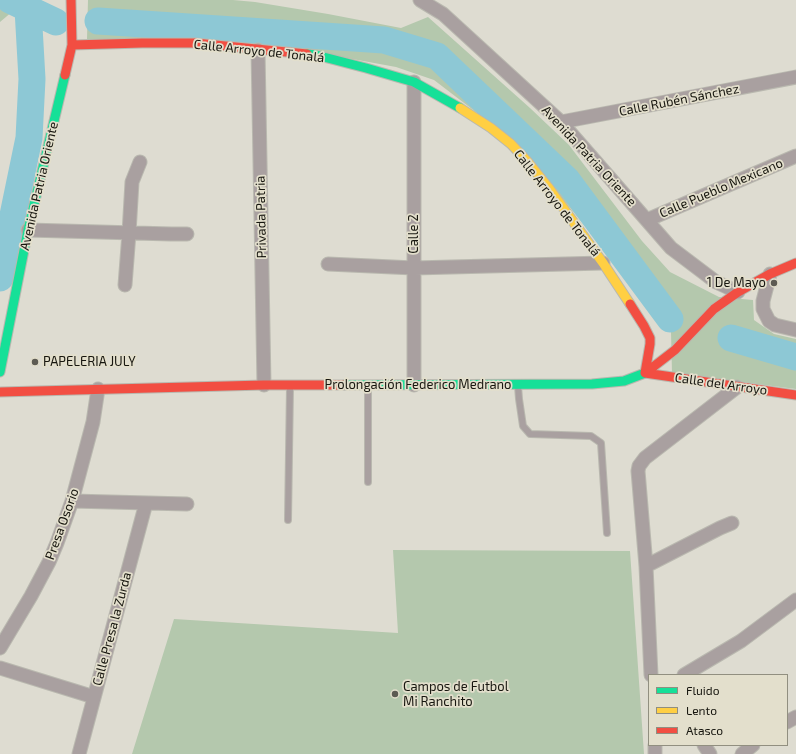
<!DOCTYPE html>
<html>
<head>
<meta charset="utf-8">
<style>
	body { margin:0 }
	#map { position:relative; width:796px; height:754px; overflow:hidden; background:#dedcd1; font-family:"Exo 2",sans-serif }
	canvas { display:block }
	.legend { position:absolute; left:648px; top:674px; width:140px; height:72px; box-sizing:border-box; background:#e3dfcc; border:1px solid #918f80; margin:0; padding:5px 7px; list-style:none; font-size:12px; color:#17160f }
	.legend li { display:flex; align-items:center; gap:8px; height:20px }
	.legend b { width:20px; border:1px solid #918f80 }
</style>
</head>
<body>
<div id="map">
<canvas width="796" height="754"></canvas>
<ul class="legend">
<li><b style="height:5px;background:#16e098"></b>Fluido</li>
<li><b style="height:5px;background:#ffcf43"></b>Lento</li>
<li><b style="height:5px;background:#f24e42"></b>Atasco</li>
</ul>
</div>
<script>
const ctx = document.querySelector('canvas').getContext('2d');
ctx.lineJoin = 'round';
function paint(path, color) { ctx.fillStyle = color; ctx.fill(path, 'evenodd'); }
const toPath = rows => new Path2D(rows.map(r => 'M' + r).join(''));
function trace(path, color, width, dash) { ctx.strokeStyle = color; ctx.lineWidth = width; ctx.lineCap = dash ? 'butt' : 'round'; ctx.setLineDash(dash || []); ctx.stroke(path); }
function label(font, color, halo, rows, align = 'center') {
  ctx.font = font + ' "Exo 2",sans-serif'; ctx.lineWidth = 3.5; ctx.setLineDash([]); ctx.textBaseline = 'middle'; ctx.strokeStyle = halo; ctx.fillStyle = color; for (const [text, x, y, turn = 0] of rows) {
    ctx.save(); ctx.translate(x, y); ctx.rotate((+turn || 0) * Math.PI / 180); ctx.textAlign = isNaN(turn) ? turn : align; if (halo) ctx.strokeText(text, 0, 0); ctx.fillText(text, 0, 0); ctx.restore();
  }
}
const green = toPath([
	[0,0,26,0,0,22],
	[88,0,233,0,255,2,328,14,401,28,428,17,530,108,569,145,642,241,670,272,719,297,753,300,754,320,774,334,796,339,796,389,672,373,671,332,519,145,434,80,396,67,276,45,87,39],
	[393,550,630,551,644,754,132,754,174,619,398,633]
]);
const river = toPath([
	[10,0,56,22],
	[98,21,384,40,437,56,567,180,670,319],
	[0,278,29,138,32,79,28,9],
	[731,338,796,357]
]);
const lane = toPath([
	[368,386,368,482],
	[518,386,519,399,523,426,530,434,591,436,601,443,607,533],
	[288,520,290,387]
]);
const street = toPath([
	[420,0,443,14,561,122,671,248,716,282,738,292],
	[258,50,264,385],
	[414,82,414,385],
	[561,122,796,77],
	[647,220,796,156],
	[28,230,171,234,187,234],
	[328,264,414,268,603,263],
	[770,274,763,301,763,309,769,321,775,325,796,330],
	[125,285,129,233,132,182,140,162],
	[72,501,187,504],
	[646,566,720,528,732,523],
	[0,648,31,596,49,562,57,543,72,501,93,422,98,389],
	[0,668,94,697],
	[651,675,646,566,638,471,639,466,645,458,737,387],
	[684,675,741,641,796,600],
	[787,722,796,717],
	[655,745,655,754],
	[704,745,710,754],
	[79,754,146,503],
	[742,754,753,745]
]);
const fast = toPath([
	[307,54,316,55,366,68,414,82,460,108],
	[0,372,28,230,65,75],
	[344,385,592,384,624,381,645,373,653,367]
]);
const slow = toPath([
	[460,108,491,128,511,144,527,161,548,187,603,263,630,304]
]);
const jam = toPath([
	[72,45,142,43,195,43,307,54],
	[65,75,72,45,71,0],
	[630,304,644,326,650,338,650,344,645,373,796,395],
	[653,367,675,350,714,309,738,292,770,274,796,263],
	[0,392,264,385,344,385]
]);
const markers = [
	[774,283,4,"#5d5b53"],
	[35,362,4,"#5d5b53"],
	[395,694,4,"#5d5b53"]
];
const streetNames = [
	["Calle Arroyo de Tonalá",259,51,6],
	["Calle Rubén Sánchez",679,100,-11],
	["Avenida Patria Oriente",589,156,47],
	["Avenida Patria Oriente",39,186,-77],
	["Calle Pueblo Mexicano",721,188,-23],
	["Calle Arroyo de Tonalá",557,203,52],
	["Privada Patria",261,217,-91],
	["Calle 2",414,234,-90],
	["Calle del Arroyo",721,384,8],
	["Prolongación Federico Medrano",418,385],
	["Presa Osorio",62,524,-70],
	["Calle Presa la Zurda",112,629,-75]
];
const poiNames = [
	["1 De Mayo",766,283,"right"],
	["PAPELERIA JULY",43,362],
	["Campos de Futbol",403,687],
	["Mi Ranchito",403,702]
];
paint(green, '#b4c8ad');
trace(river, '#8dc8d5', 27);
trace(lane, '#b9b8af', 8);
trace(street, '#b9b8af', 15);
trace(fast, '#b9b8af', 11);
trace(slow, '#b9b8af', 11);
trace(jam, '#b9b8af', 11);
trace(lane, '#a9a0a0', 6);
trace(street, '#a9a0a0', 13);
trace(fast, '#16e098', 9);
trace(slow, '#ffcf43', 9);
trace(jam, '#f24e42', 9);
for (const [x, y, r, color] of markers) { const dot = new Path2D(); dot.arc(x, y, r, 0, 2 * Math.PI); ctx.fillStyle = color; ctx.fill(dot); trace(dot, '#e3dfcc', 1.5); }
label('13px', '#17160f', '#e3dfcc', streetNames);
label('13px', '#17160f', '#e3dfcc', poiNames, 'left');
</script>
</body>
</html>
